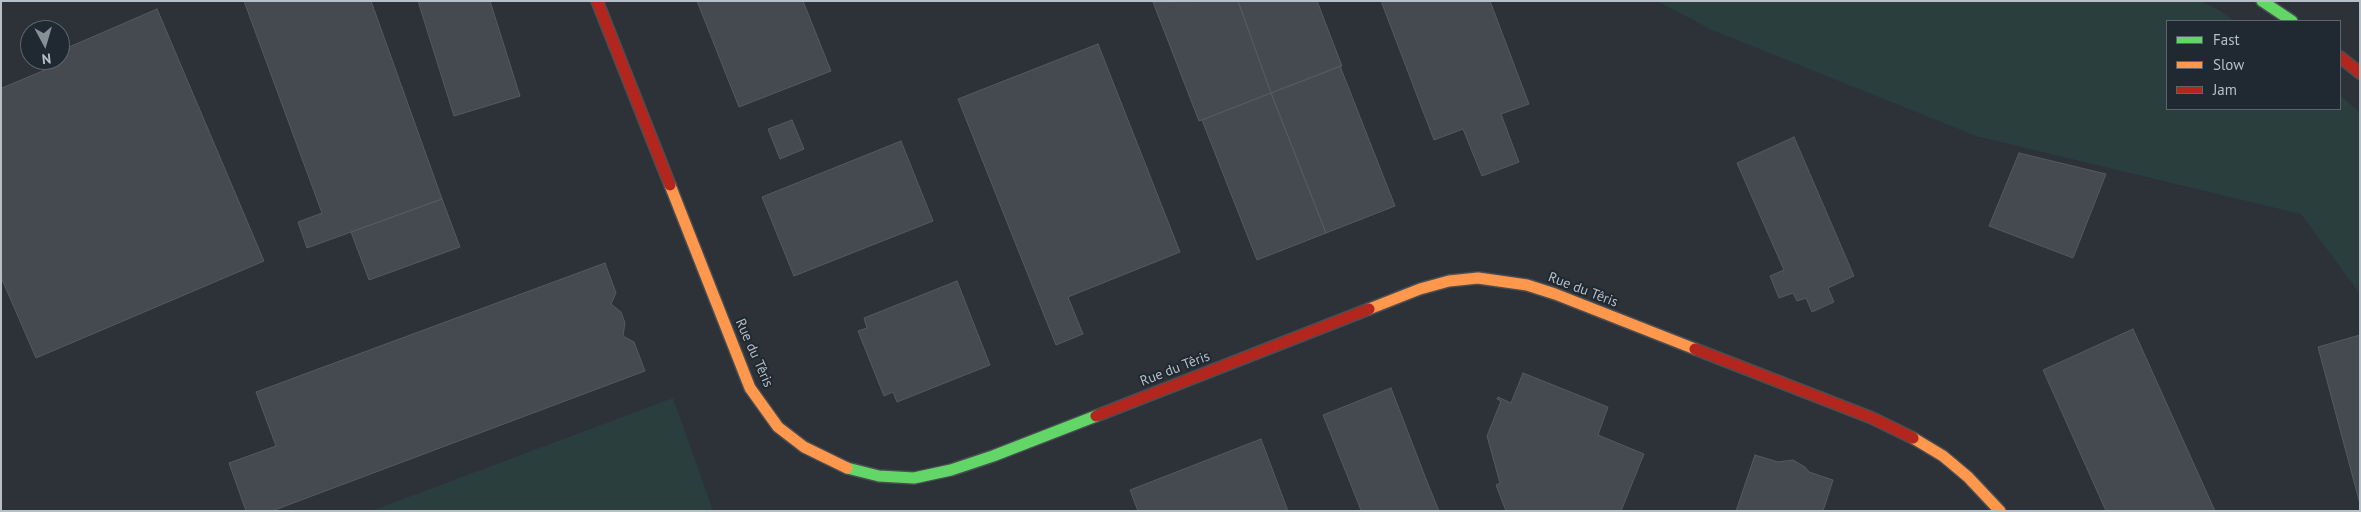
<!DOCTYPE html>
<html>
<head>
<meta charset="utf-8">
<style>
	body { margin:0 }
	#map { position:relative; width:2361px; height:512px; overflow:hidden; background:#2c3238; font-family:"PT Sans",sans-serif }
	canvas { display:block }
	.frame { position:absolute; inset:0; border:2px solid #b7bfc8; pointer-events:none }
	.legend { position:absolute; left:2166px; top:20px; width:175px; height:90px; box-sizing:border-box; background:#202932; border:1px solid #5c656e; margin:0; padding:6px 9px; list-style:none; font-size:15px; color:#b7bfc8 }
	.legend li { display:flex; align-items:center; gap:10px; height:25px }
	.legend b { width:25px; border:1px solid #5c656e }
	.north { position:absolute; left:20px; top:20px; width:50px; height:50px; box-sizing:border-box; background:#202932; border:1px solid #5c656e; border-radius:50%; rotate:174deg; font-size:14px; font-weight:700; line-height:20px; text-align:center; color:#b7bfc8 }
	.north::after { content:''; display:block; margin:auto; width:18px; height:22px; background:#868e96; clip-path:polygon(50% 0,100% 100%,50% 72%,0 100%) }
</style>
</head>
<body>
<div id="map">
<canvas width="2361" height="512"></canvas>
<div class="frame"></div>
<ul class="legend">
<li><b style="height:6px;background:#63d668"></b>Fast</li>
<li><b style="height:6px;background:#ff974d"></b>Slow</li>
<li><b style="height:6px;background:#b3261e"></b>Jam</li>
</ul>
<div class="north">N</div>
</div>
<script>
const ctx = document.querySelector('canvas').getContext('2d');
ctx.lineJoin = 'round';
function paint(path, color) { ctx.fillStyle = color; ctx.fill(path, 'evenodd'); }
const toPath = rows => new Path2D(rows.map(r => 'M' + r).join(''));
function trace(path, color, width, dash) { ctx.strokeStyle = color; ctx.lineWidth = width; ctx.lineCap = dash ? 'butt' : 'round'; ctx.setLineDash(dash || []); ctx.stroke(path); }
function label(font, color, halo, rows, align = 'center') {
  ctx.font = font + ' "PT Sans",sans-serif'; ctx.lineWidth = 4; ctx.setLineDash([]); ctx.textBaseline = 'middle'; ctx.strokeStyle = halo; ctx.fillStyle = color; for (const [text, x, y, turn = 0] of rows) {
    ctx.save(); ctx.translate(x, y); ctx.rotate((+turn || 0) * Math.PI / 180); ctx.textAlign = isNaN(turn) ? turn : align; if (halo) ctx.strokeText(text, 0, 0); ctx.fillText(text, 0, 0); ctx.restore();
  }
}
const green = toPath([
	[1657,1,2200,1,2217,9,2235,21,2167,21,2167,109,2340,109,2340,95,2360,113,2360,294,2301,214,1976,136,1712,30],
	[673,398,713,511,371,511]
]);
const building = toPath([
	[244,1,371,1,442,199,307,248,298,222,322,213,244,1],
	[418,1,490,1,520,96,454,116,418,1],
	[697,1,803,1,831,71,739,107,697,1],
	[1238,1,1317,1,1342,66,1271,93,1238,1],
	[1238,1,1271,93,1199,121,1153,2,1238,1],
	[1381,1,1490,1,1529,104,1501,114,1519,162,1482,176,1463,129,1434,140,1381,1],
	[157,9,264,261,36,358,1,277,1,86,2,88,45,70,41,60,60,60,60,51,157,9],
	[1098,44,1180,252,1068,297,1083,334,1056,345,958,99,1098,44],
	[1340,66,1395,206,1326,233,1271,93,1340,66],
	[1271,93,1326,233,1257,260,1202,120,1271,93],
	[792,120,804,149,780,159,768,129,792,120],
	[1794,137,1854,276,1828,288,1834,302,1812,312,1806,298,1797,301,1793,293,1779,298,1770,276,1784,270,1737,163,1794,137],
	[901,141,933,221,794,276,762,197,901,141],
	[2019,153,2106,174,2073,258,1989,226,2019,153],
	[442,199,460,247,369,280,351,232,442,199],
	[605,263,616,293,611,304,621,312,625,323,623,336,634,342,645,371,272,511,246,511,229,463,276,446,256,392,605,263],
	[957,281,990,365,897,402,893,392,884,396,858,331,867,328,864,318,957,281],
	[2133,329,2215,511,2106,511,2043,370,2133,329],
	[2360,335,2360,504,2318,347,2360,335],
	[1523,373,1608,407,1598,435,1644,454,1621,511,1506,511,1496,485,1500,483,1487,436,1501,401,1497,399,1498,397,1511,403,1523,373],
	[1391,388,1426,479,1439,511,1361,511,1359,505,1323,415,1391,388],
	[1261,439,1288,511,1138,511,1130,490,1261,439],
	[1755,455,1778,462,1793,460,1805,467,1809,472,1833,480,1823,511,1736,511,1755,455]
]);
const fast = toPath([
	[2262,1,2292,21],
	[847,468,879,476,914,478,951,470,993,456,1096,416]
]);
const slow = toPath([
	[670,185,750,388,778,427,804,447,847,468],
	[1369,309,1420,289,1449,281,1478,278,1527,285,1555,294,1695,349],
	[1913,438,1943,456,1968,477,2000,511]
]);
const jam = toPath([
	[597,1,670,185],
	[2340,57,2360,73],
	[1695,349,1872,418,1913,438],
	[1096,416,1369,309]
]);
const streetNames = [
	["Rue du Têris",1583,290,21],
	["Rue du Têris",754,353,66],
	["Rue du Têris",1175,369,-21]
];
paint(green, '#2a3e3e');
paint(building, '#454a50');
trace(building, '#545a5f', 1);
trace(fast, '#4a4e53', 14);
trace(slow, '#4a4e53', 14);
trace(jam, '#4a4e53', 14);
trace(fast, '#63d668', 11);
trace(slow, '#ff974d', 11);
trace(jam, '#b3261e', 11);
label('14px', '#b7bfc8', '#202932', streetNames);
</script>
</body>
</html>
